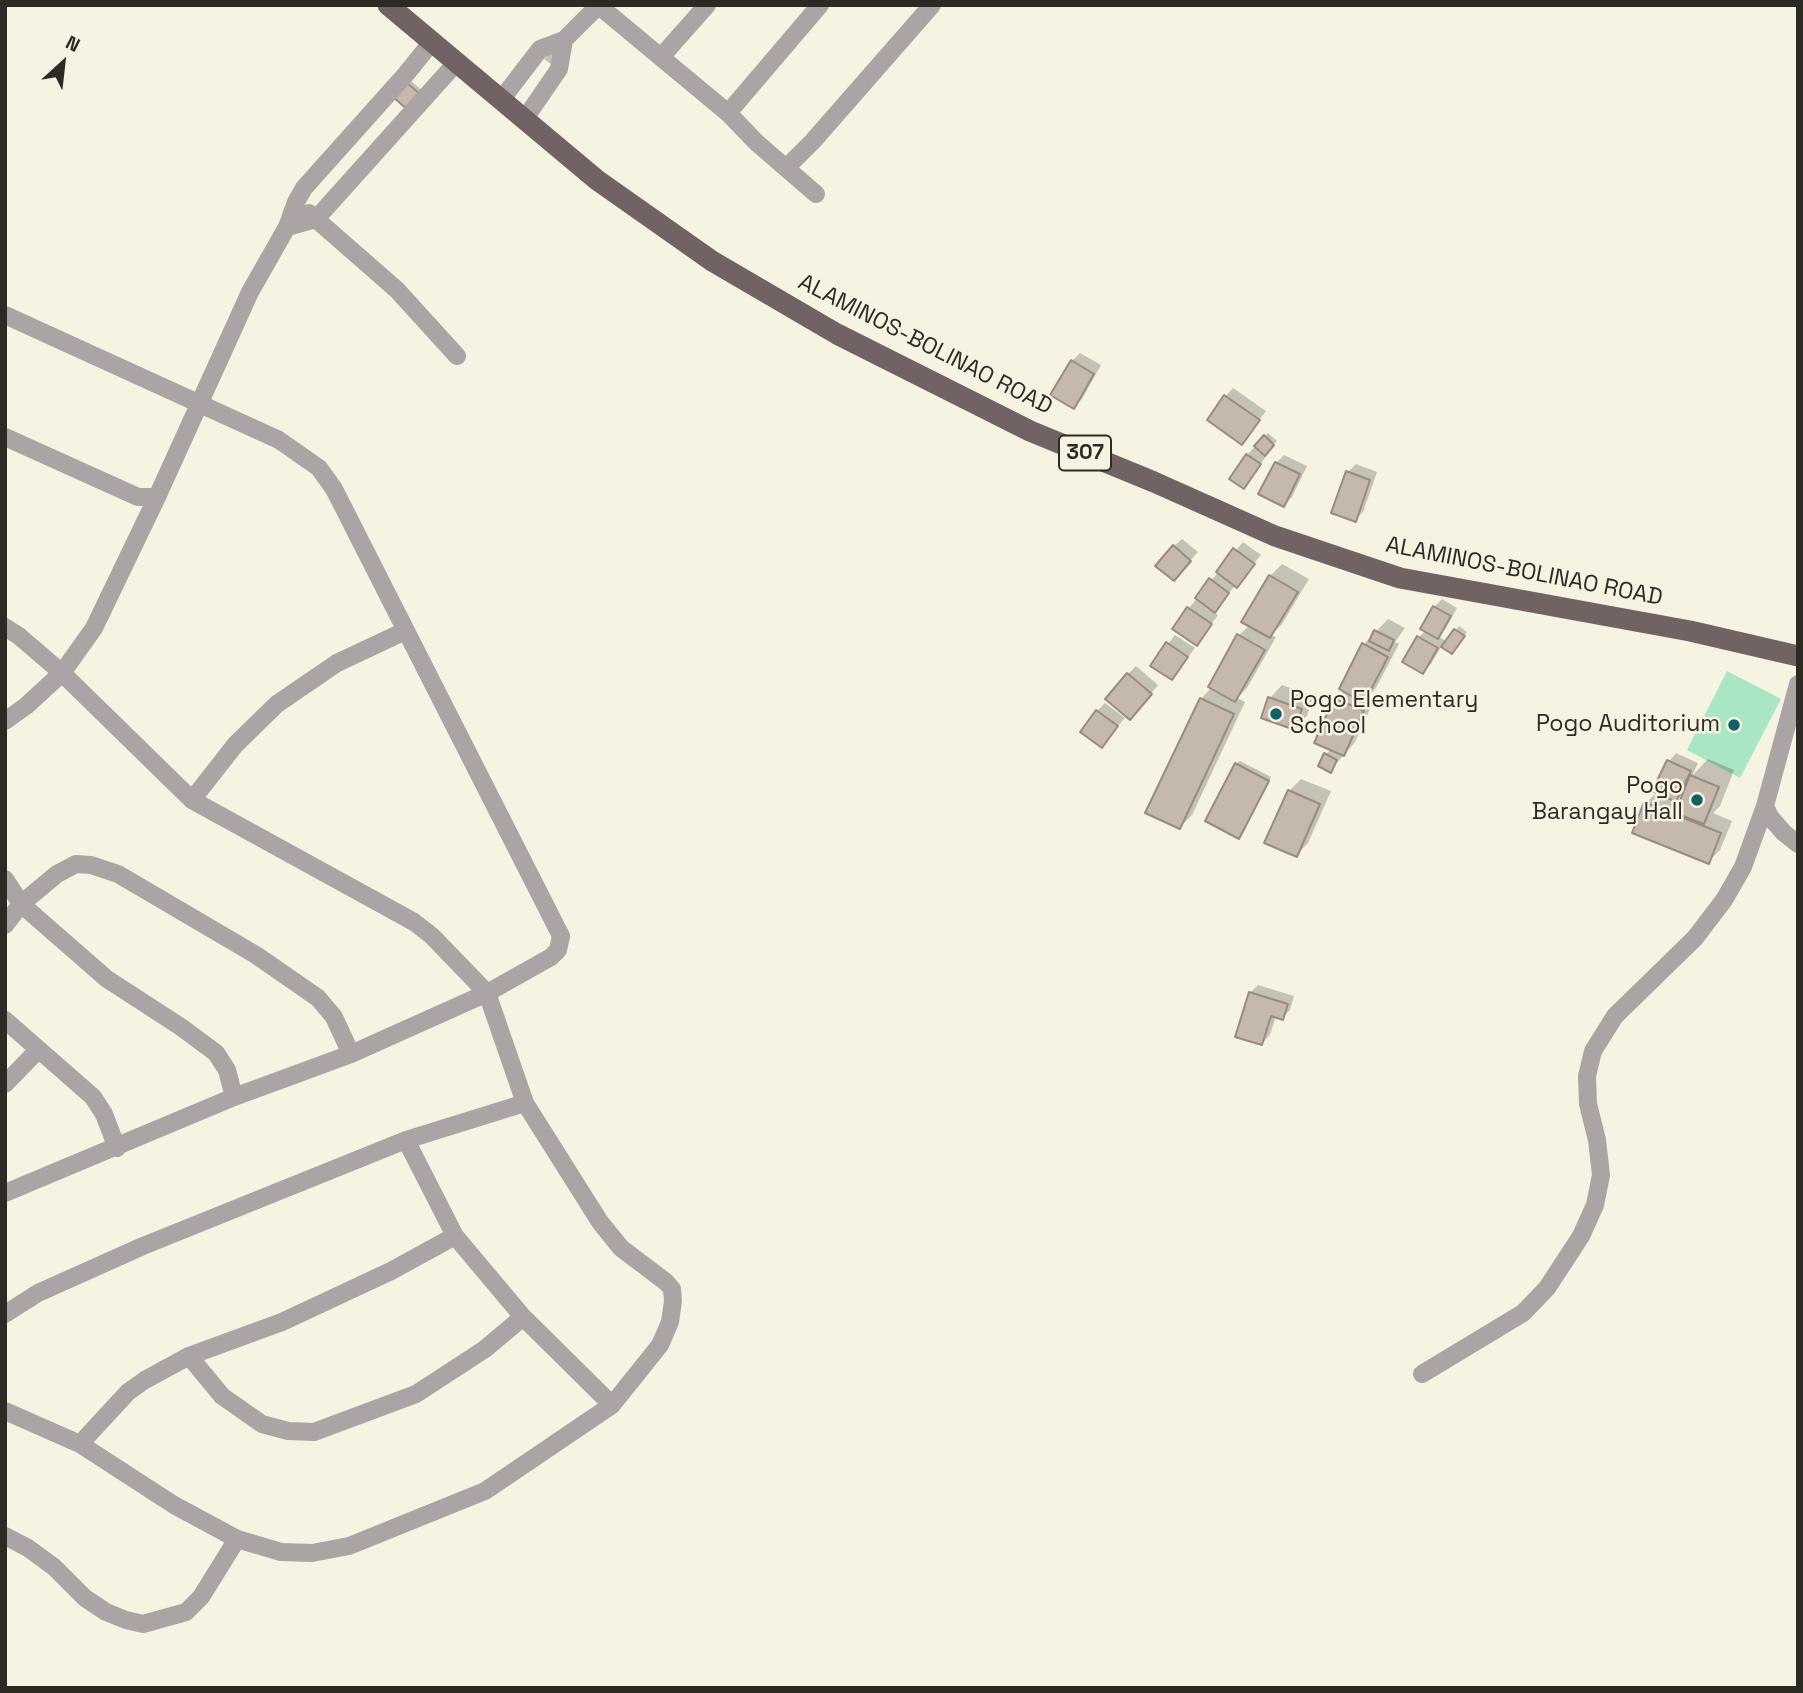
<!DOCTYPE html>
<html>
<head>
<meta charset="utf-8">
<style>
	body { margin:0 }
	#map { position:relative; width:1803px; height:1693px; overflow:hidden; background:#f6f3e3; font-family:"Space Grotesk",sans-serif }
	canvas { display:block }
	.frame { position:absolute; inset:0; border:7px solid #2b2a24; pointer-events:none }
	.north { position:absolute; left:28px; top:28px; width:70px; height:70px; -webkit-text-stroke:5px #f6f3e3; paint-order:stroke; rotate:27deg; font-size:19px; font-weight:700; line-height:28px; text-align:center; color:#2b2a24 }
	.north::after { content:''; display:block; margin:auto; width:24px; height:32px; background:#2b2a24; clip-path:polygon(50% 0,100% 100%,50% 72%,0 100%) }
</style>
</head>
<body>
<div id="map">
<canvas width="1803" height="1693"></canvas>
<div class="frame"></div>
<div class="north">N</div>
</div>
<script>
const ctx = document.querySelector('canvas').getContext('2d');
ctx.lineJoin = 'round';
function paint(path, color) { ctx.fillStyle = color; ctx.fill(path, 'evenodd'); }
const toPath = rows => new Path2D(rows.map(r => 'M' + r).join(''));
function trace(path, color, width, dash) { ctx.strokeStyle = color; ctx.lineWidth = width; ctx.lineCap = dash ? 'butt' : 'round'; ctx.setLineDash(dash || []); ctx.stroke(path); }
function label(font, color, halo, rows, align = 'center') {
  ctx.font = font + ' "Space Grotesk",sans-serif'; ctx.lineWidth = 5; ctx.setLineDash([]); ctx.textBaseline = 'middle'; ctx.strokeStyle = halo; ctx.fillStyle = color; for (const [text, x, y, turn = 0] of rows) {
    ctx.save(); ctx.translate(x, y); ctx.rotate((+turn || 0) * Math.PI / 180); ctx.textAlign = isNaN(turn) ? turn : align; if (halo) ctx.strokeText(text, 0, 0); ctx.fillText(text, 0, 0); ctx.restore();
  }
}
const green = toPath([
	[1727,671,1781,699,1740,778,1687,750]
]);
const shadow = toPath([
	[553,48,560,54,551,64,544,59],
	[410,80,423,91,408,108,395,97],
	[1080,353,1101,365,1082,399,1074,407,1072,361],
	[1233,388,1266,411,1242,443,1226,396],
	[1268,433,1277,441,1264,453,1267,455,1244,487,1247,455],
	[1284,455,1307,466,1292,497,1284,505,1276,463],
	[1356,464,1377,472,1363,512,1355,520,1348,472],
	[1182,539,1198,552,1181,571,1174,546],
	[1243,542,1261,555,1213,612,1218,615,1197,643,1189,608],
	[1282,564,1309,579,1282,624,1271,635,1276,637,1247,688,1237,698,1245,702,1192,815,1180,827,1201,699,1212,687,1239,635,1250,625,1270,576],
	[1442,599,1457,608,1446,628,1438,636,1447,642,1459,626,1467,632,1452,652,1442,645,1431,664,1423,672,1419,637,1426,630,1434,607],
	[1388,619,1405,628,1395,642,1399,644,1376,688,1369,696,1375,698,1355,742,1330,771,1326,754,1331,749,1336,699,1344,690,1364,644],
	[1175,635,1195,648,1172,678,1152,665],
	[1136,666,1158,685,1138,710,1128,674],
	[1282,685,1313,696,1307,716,1295,728,1264,717,1270,698],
	[1105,703,1125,718,1101,746,1097,711],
	[1676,753,1698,763,1692,776,1708,759,1734,770,1720,806,1713,813,1732,821,1720,850,1708,862,1646,803,1657,792,1669,761],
	[1686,790,1682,801,1678,799],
	[1240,761,1271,777,1239,837,1236,764],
	[1301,779,1331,791,1308,843,1296,855,1289,791],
	[1258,985,1294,996,1290,1010,1282,1018,1276,1016,1270,1035,1262,1043,1250,993]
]);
const building = toPath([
	[406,82,421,95,408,110,393,97,406,82],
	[1071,360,1094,374,1074,409,1050,395,1071,360],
	[1224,395,1260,420,1242,445,1207,420,1224,395],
	[1264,435,1274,445,1265,456,1254,446,1264,435],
	[1246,454,1261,464,1244,489,1229,479,1246,454],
	[1275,462,1300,474,1284,507,1258,494,1275,462],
	[1346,471,1370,480,1356,522,1331,513,1346,471],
	[1173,545,1191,561,1174,581,1155,566,1173,545],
	[1233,548,1255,564,1237,588,1216,572,1233,548],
	[1269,575,1298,592,1270,638,1241,622,1269,575],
	[1209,578,1229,593,1215,613,1195,598,1209,578],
	[1433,606,1451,616,1438,639,1420,629,1433,606],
	[1187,607,1212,624,1197,646,1172,629,1187,607],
	[1454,629,1465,636,1452,654,1441,647,1454,629],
	[1374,630,1394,640,1389,651,1369,641,1374,630],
	[1237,634,1265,650,1235,702,1208,687,1237,634],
	[1417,636,1438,648,1423,674,1402,662,1417,636],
	[1166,642,1188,657,1172,680,1150,666,1166,642],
	[1362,643,1388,657,1364,703,1339,689,1362,643],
	[1127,673,1152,694,1130,720,1105,699,1127,673],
	[1268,697,1302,709,1295,730,1261,718,1268,697],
	[1200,698,1234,714,1180,829,1145,813,1200,698],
	[1334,698,1364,711,1344,756,1314,743,1334,698],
	[1096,710,1118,726,1102,748,1080,732,1096,710],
	[1324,753,1337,760,1331,773,1318,766,1324,753],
	[1667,760,1691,771,1676,802,1652,791,1667,760],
	[1235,763,1269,781,1239,839,1205,821,1235,763],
	[1690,775,1719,787,1704,824,1675,813,1690,775],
	[1288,790,1320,804,1297,857,1264,843,1288,790],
	[1644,802,1721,833,1709,864,1632,833,1644,802],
	[1249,992,1288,1004,1283,1020,1271,1016,1262,1045,1235,1037,1249,992]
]);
const street = toPath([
	[598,5,728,113,757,143,816,194],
	[661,57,707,5],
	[501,100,540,49,564,40,599,5],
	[728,113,820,5],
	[524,120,559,69,564,40],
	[787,167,813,141,932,5],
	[309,213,397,290,457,356],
	[287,227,316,219,456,63],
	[5,315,279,440,319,468,334,489,561,936,558,950,551,957,487,993,351,1054,234,1097,5,1193],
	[5,437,138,497,157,497],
	[5,627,19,636,62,673,192,800,414,922,432,936,487,993,525,1103,600,1222,621,1248,666,1282,672,1289,673,1301,670,1322,660,1345,612,1405,485,1491,349,1546,312,1553,281,1552,237,1539,174,1505,80,1444,5,1411],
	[1798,684,1765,806,1770,817,1784,833,1798,844],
	[5,721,26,706,62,673,94,628,157,497,250,292,287,227,296,202,304,188,406,74,431,43],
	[192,800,235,745,277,704,337,663,405,631],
	[5,879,21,904,5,925],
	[5,1020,93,1097,104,1114,117,1148],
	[5,1084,38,1050],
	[234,1097,227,1070,216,1053,181,1027,107,979,21,904,57,874,76,864,91,865,118,874,256,955,318,998,334,1017,351,1054],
	[406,1140,455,1236,523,1317,612,1405],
	[5,1314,38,1293,143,1246,406,1140,525,1103],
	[189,1356,222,1396,262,1424,288,1431,314,1432,416,1394,485,1349,523,1317],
	[1422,1374,1523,1313,1547,1288,1581,1236,1595,1205,1601,1175,1597,1140,1588,1104,1587,1076,1593,1051,1615,1016,1695,938,1724,900,1743,867,1765,806],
	[80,1444,128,1392,145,1380,189,1356,282,1322,391,1271,455,1236],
	[5,1536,28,1548,54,1567,85,1598,106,1612,126,1620,143,1624,186,1612,201,1597,237,1539]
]);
const primary = toPath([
	[388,5,597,180,712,261,837,334,1030,431,1154,482,1275,536,1400,578,1690,631,1798,656]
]);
const markers = [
	[1276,714,7,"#106165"],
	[1734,725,7,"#106165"],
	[1697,800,7,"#106165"]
];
const shields = [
	[1085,453,52]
];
const shieldNames = [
	["307",1085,453]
];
const streetNames = [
	["ALAMINOS-BOLINAO ROAD",925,345,27],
	["ALAMINOS-BOLINAO ROAD",1524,572,11]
];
const poiNames = [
	["Pogo Elementary",1290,701,"left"],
	["School",1290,727,"left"],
	["Pogo Auditorium",1720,725],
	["Pogo",1683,787],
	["Barangay Hall",1683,813]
];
paint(green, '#a9e6c4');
paint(shadow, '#0003');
paint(building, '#c5b8ad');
trace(building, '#988c81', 2);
trace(street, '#aca3a4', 18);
trace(primary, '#716364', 21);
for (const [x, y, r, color] of markers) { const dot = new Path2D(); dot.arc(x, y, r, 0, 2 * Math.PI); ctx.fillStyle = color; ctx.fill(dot); trace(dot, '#f6f3e3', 2.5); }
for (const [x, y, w] of shields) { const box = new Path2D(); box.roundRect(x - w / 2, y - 17.5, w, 35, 5); ctx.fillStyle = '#f6f3e3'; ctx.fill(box); trace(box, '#2b2a24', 2); }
label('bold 21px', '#2b2a24', null, shieldNames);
label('23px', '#2b2a24', '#f6f3e3', streetNames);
label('23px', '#2b2a24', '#f6f3e3', poiNames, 'right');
</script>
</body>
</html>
